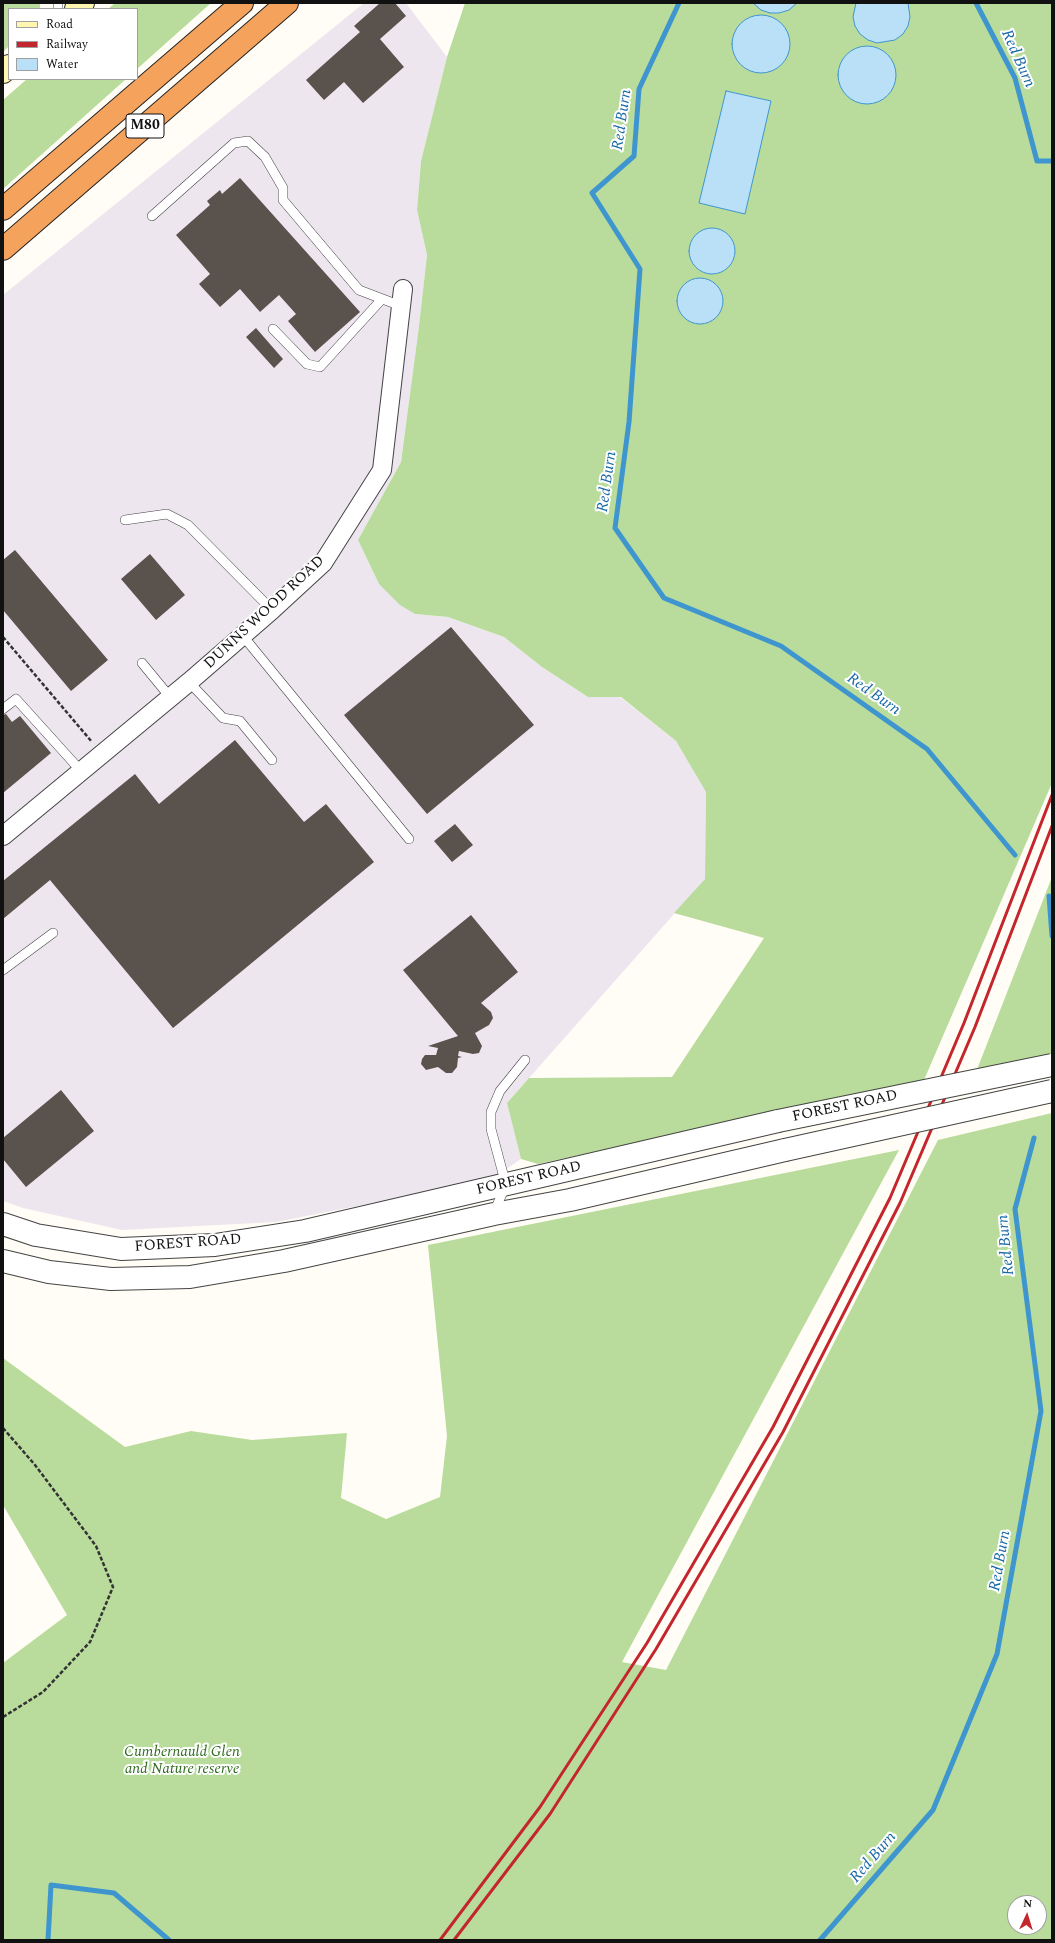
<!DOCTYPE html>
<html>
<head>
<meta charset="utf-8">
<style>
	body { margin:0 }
	#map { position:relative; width:1055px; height:1943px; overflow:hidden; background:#fffdf5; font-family:Spectral,serif }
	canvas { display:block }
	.frame { position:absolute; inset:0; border:4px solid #111; pointer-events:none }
	.legend { position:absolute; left:8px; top:8px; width:130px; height:72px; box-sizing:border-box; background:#fff; border:1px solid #a0a0a0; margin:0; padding:5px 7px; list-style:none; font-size:12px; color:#111 }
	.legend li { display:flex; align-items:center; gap:8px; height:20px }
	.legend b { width:20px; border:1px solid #a0a0a0 }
	.north { position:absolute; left:1007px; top:1895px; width:40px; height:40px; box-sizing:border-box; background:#fff; border:1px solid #a0a0a0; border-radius:50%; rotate:4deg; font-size:11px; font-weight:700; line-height:16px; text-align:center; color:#111 }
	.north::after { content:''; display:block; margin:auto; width:14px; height:18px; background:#c4262e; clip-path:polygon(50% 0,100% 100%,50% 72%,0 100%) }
</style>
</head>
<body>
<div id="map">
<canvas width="1055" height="1943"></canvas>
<div class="frame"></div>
<ul class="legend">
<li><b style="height:5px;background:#fff6b0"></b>Road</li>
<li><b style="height:5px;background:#c4262e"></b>Railway</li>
<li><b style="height:11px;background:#b9e0f7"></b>Water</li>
</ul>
<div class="north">N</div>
</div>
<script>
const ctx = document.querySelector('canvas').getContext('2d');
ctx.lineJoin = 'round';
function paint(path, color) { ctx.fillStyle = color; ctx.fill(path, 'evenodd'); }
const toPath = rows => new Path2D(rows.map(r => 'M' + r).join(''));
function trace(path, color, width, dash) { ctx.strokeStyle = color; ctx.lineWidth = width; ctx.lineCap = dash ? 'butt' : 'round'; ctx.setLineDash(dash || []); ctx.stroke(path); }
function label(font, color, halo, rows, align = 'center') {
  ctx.font = font + ' Spectral,serif'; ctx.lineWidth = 4; ctx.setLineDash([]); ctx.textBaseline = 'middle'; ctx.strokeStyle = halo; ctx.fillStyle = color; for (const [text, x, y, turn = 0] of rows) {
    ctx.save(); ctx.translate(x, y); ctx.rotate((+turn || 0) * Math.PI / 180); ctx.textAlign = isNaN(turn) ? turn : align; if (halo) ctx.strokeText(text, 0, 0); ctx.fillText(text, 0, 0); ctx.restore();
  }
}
const industrial = toPath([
	[364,3,406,3,447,57,421,161,417,210,427,255,419,326,401,462,358,540,379,584,415,614,448,617,504,637,542,667,588,697,620,697,676,741,706,791,705,879,507,1103,521,1159,490,1180,276,1222,122,1230,23,1208,3,1201,3,295]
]);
const forest = toPath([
	[3,3,40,3,40,9,9,9,9,46,3,52],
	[115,3,211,3,137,69,137,9,108,9],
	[465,3,1052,3,1052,783,924,1080,538,1164,521,1159,507,1103,529,1078,672,1077,764,938,674,913,705,879,706,792,676,741,621,697,588,697,542,667,504,637,448,617,415,614,400,605,379,584,358,540,401,462,419,326,427,255,417,210,421,161,447,57],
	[27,79,126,79,3,189,3,100],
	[1052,877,1052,1055,976,1072],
	[1052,1113,1052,1940,3,1940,3,1663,67,1615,3,1505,3,1358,125,1447,191,1431,252,1440,347,1433,341,1498,386,1519,440,1497,447,1436,428,1245,899,1150,622,1662,666,1670,938,1140],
	[1015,1903,1039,1903,1039,1927,1015,1927]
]);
const water = toPath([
	[753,3,797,3,789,10,779,13,770,13,761,10,753,3],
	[856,3,908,3,910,17,908,26,903,34,895,40,877,43,868,40,860,34,855,26,853,17,856,3],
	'732 44a29 29 0 1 1 58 0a29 29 0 1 1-58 0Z',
	'838 75a29 29 0 1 1 58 0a29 29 0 1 1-58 0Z',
	[726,91,771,101,745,214,699,203,726,91],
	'689 251a23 23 0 1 1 46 0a23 23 0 1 1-46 0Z',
	'677 301a23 23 0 1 1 46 0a23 23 0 1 1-46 0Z'
]);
const stream = toPath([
	[679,3,639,89,634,156,592,193,640,269,629,422,615,528,664,598,781,646,927,749,1015,855],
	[976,3,1015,78,1037,161,1052,161],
	[1049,896,1052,936],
	[48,1940,51,1885,114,1893,169,1940],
	[820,1940,933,1810,997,1654,1041,1411,1015,1209,1034,1138]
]);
const building = toPath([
	[380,3,395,3,406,16,380,39,404,67,363,103,344,82,324,100,306,80,360,32,354,26],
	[240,178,360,312,315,352,288,321,296,314,279,295,260,312,240,289,220,307,199,284,210,274,176,235,210,205,207,201,220,190,222,194],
	[256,328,283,359,274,368,246,337],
	[15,550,108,660,71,691,3,610,3,560],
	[150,554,185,595,156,620,121,579],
	[451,627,534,725,427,814,344,715],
	[6,714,12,722,20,716,51,753,3,793,3,715],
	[235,740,304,822,326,804,374,862,173,1028,50,880,3,919,3,881,135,774,159,804],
	[455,824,473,845,452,862,434,841],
	[471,915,518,972,481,1003,491,1012,493,1018,489,1025,475,1033,482,1046,479,1053,473,1054,459,1051,458,1056,462,1057,458,1058,457,1067,452,1073,446,1073,438,1067,426,1070,421,1064,422,1059,425,1055,436,1055,438,1048,428,1046,458,1036,403,970],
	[61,1090,94,1131,26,1187,3,1159,3,1138]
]);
const path = toPath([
	[3,637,92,742],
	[3,1428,35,1465,96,1546,113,1587,90,1642,43,1692,3,1717]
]);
const service = toPath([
	[58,3,58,9],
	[152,216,234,143,248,141,265,157,283,188,283,200,359,290,401,306],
	[273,329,307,364,320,367,382,299],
	[125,520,167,514,188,525,272,610],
	[243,636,409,839],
	[142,663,170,697],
	[189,682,223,718,240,721,272,760],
	[3,709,16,699,81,771],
	[3,970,53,933],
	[494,1212,506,1185,491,1129,491,1112,500,1091,525,1060]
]);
const minor = toPath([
	[3,836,189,682,272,610,323,563,382,470,403,289]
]);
const tertiary = toPath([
	[3,1224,36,1235,121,1249,215,1245,305,1231,778,1121],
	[3,1261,49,1272,111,1279,190,1277,284,1261,494,1214,570,1200,785,1150]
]);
const secondary = toPath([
	[76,9,83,3],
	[3,72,9,66]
]);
const motorway = toPath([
	[3,209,242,3],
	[3,249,287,3]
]);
const rail = toPath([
	[440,1940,540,1807,647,1643,773,1427,890,1198,964,1023,1052,795],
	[454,1940,550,1814,656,1649,783,1432,900,1203,975,1027,1052,826]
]);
const tertiaryBridge = toPath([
	[778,1121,1052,1065],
	[785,1150,1052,1091]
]);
const shields = [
	[145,126,38]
];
const shieldNames = [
	["M80",145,126]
];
const streetNames = [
	["DUNNS WOOD ROAD",265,613,-43],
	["FOREST ROAD",845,1107,-12],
	["FOREST ROAD",529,1179,-13],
	["FOREST ROAD",188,1244,-4]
];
const parkNames = [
	["Cumbernauld Glen",182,1753],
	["and Nature reserve",182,1770]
];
const waterNames = [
	["Red Burn",1017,59,66],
	["Red Burn",623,120,-82],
	["Red Burn",608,482,-82],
	["Red Burn",873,695,35],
	["Red Burn",1007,1245,-96],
	["Red Burn",1001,1561,-80],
	["Red Burn",874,1858,-49]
];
paint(industrial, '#eee6ef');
paint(forest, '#b9dc9c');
paint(water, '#b9e0f7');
trace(water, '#3f96cf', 1);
trace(stream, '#3f96cf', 5);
paint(building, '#5a524d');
trace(service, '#444', 10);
trace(minor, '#444', 20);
trace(tertiary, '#444', 24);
trace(secondary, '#333', 24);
trace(motorway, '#222', 24);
trace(path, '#333', 2.5, [4, 2]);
trace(service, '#fff', 9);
trace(minor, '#fff', 18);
trace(tertiary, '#fff', 22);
trace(secondary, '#fff6b0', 22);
trace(motorway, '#f5a25d', 22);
trace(rail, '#c4262e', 3);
trace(tertiaryBridge, '#444', 24, []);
trace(tertiaryBridge, '#fff', 22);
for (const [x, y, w] of shields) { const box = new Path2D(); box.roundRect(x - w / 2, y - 12, w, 24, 3); ctx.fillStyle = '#fff'; ctx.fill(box); trace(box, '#111', 1); }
label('bold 14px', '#111', null, shieldNames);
label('15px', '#111', '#fff', streetNames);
label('italic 15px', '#2f6b1f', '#fff', parkNames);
label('italic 16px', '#1768a6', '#fff', waterNames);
</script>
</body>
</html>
